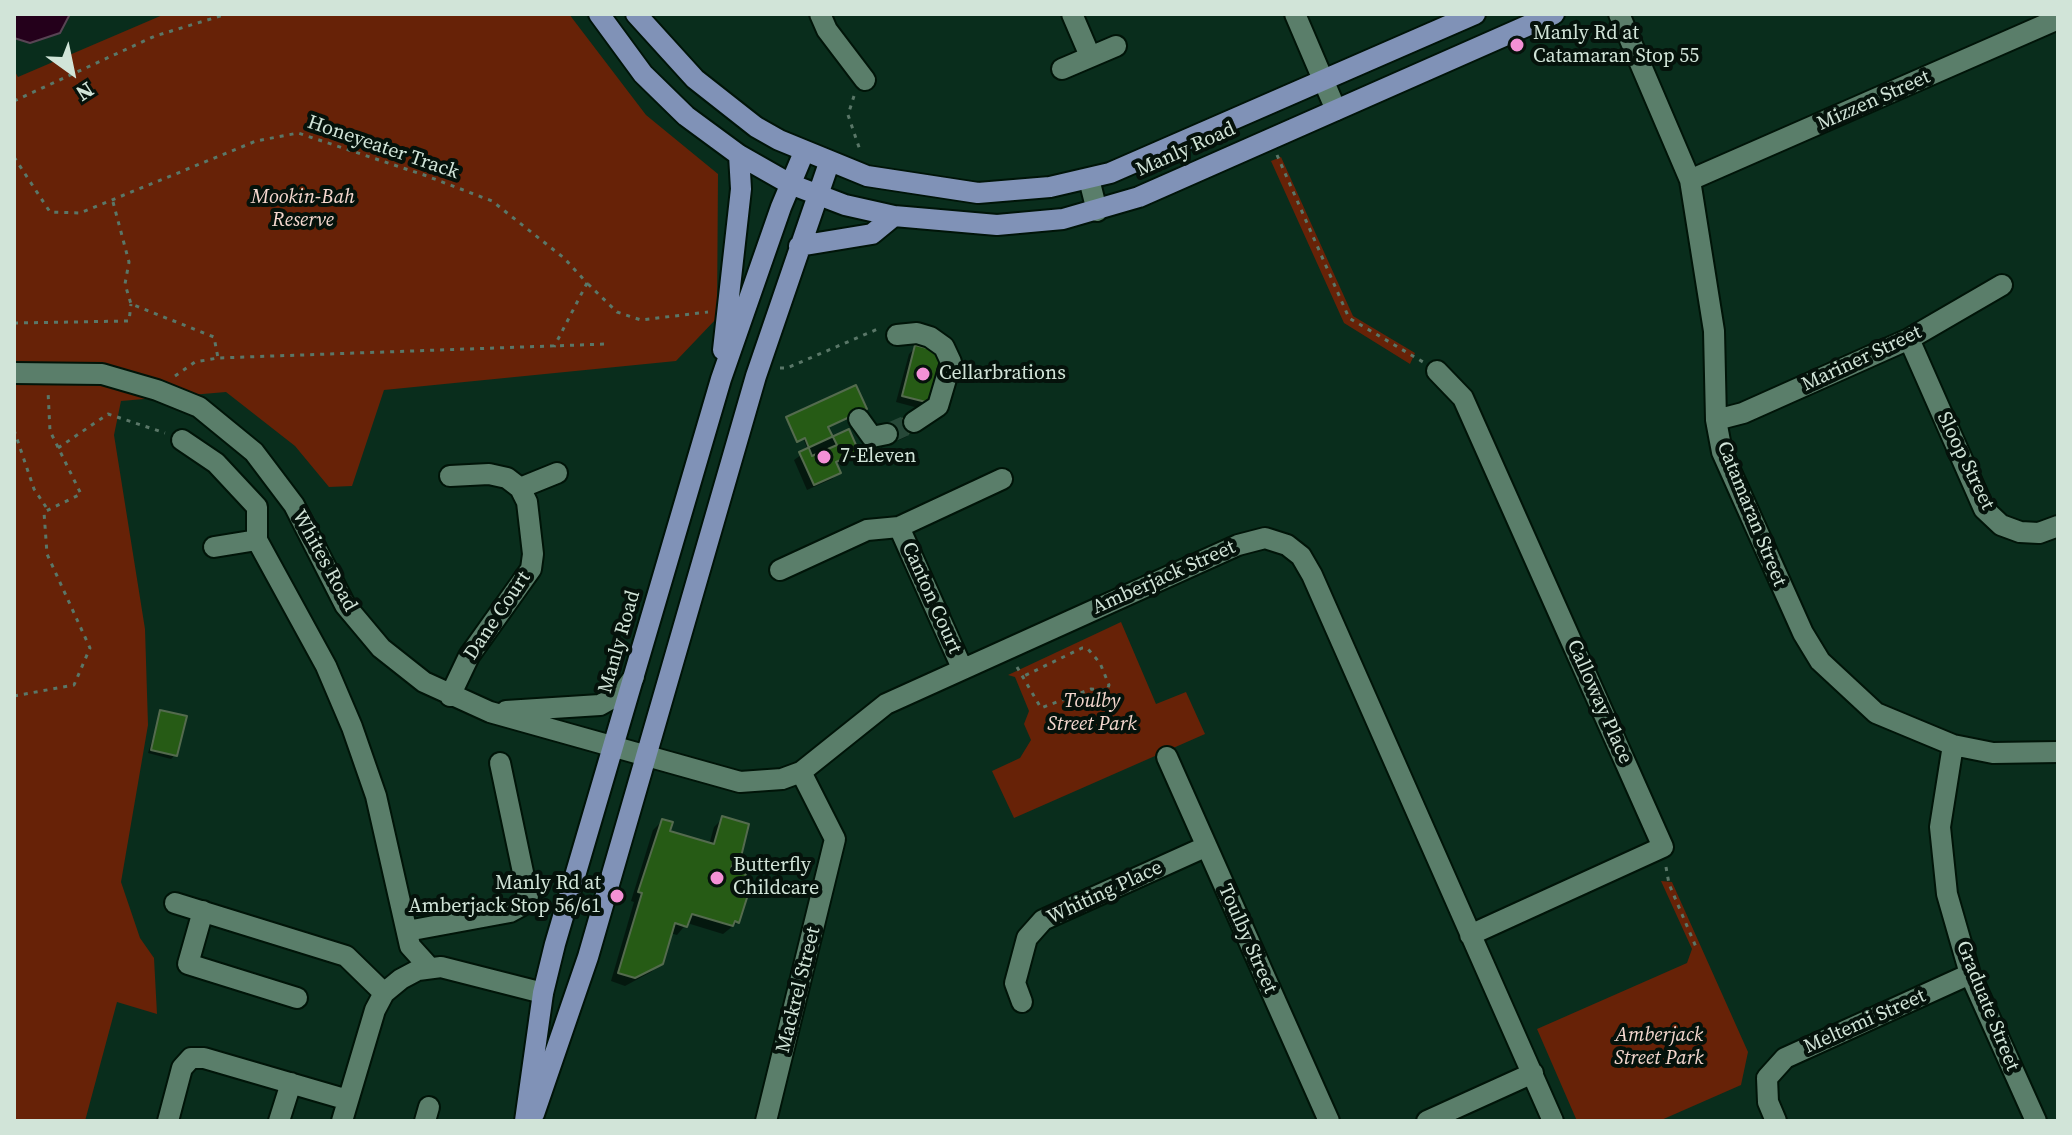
<!DOCTYPE html>
<html>
<head>
<meta charset="utf-8">
<style>
	body { margin:0 }
	#map { position:relative; width:2072px; height:1135px; overflow:hidden; background:#092d1c; font-family:"Source Serif 4",serif }
	canvas { display:block }
	.frame { position:absolute; inset:0; border:16px solid #d1e4d8; pointer-events:none }
	.north { position:absolute; left:32px; top:32px; width:80px; height:80px; -webkit-text-stroke:6px #05120b; paint-order:stroke; rotate:147deg; font-size:22px; font-weight:700; line-height:32px; text-align:center; color:#d1e4d8 }
	.north::after { content:''; display:block; margin:auto; width:28px; height:36px; background:#d1e4d8; clip-path:polygon(50% 0,100% 100%,50% 72%,0 100%) }
</style>
</head>
<body>
<div id="map">
<canvas width="2072" height="1135"></canvas>
<div class="frame"></div>
<div class="north">N</div>
</div>
<script>
const ctx = document.querySelector('canvas').getContext('2d');
ctx.lineJoin = 'round';
function paint(path, color) { ctx.fillStyle = color; ctx.fill(path, 'evenodd'); }
const toPath = rows => new Path2D(rows.map(r => 'M' + r).join(''));
function trace(path, color, width, dash) { ctx.strokeStyle = color; ctx.lineWidth = width; ctx.lineCap = dash ? 'butt' : 'round'; ctx.setLineDash(dash || []); ctx.stroke(path); }
function label(font, color, halo, rows, align = 'center') {
  ctx.font = font + ' "Source Serif 4",serif'; ctx.lineWidth = 8; ctx.setLineDash([]); ctx.textBaseline = 'middle'; ctx.strokeStyle = halo; ctx.fillStyle = color; for (const [text, x, y, turn = 0] of rows) {
    ctx.save(); ctx.translate(x, y); ctx.rotate((+turn || 0) * Math.PI / 180); ctx.textAlign = isNaN(turn) ? turn : align; if (halo) ctx.strokeText(text, 0, 0); ctx.fillText(text, 0, 0); ctx.restore();
  }
}
const green = toPath([
	[165,14,569,14,646,115,718,174,717,318,676,361,384,390,352,486,329,487,295,446,226,392,121,401,114,435,145,629,148,725,121,882,140,938,154,958,157,1014,117,1002,85,1121,14,1121,14,70,18,77],
	[1281,157,1353,316,1415,353,1410,364,1344,323,1271,161],
	[1121,622,1156,704,1186,692,1205,734,1014,818,992,771,1020,758,1031,740,1024,724,1029,711,1015,677,1008,675],
	[1661,881,1672,882,1748,1052,1741,1085,1659,1121,1577,1121,1537,1029,1687,963,1692,949]
]);
const water = toPath([
	[14,14,70,14,60,33,30,43,14,38,14,14]
]);
const shadow = toPath([
	[916,347,928,402,922,409,896,402,909,354],
	[787,419,826,427,830,436,857,451,835,465,839,472,832,479,807,490,794,460,808,450,803,438,796,442],
	[915,428,906,437,881,448,877,438],
	[161,712,175,755,171,759,148,753],
	[723,818,739,860,728,871,738,922,723,934,687,923,677,935,670,933,661,963,651,972,625,986,611,981,634,902,631,901,653,830,662,821,668,833,709,845,714,827]
]);
const building = toPath([
	[915,345,943,352,930,403,902,396,915,345],
	[856,385,867,409,828,427,837,445,812,456,805,438,797,442,786,417,856,385],
	[911,415,917,429,890,441,885,427,911,415],
	[849,429,859,452,836,462,841,473,814,485,799,452,849,429],
	[160,710,187,716,177,756,151,750,160,710],
	[722,816,749,824,740,861,734,860,731,869,746,874,744,880,752,882,739,923,735,921,733,926,692,914,687,927,675,923,663,964,635,978,618,973,642,893,638,892,662,819,673,822,670,831,714,844,722,816]
]);
const minorTunnel = toPath([
	[887,434,914,422]
]);
const path = toPath([
	[854,96,848,115,861,153],
	[14,101,155,36,227,14],
	[1277,155,1349,318,1423,362],
	[14,157,50,212,80,213,256,141,298,133,424,175,492,201,564,258,587,283,554,347],
	[113,202,129,262,125,284,131,304,214,337,218,358],
	[588,284,617,312,641,320,708,312],
	[14,323,129,321,131,304],
	[780,368,787,368,880,328],
	[175,376,195,362,218,358,606,344],
	[14,430,34,489,46,507],
	[58,448,108,414,165,433],
	[1017,667,1041,708,1091,689,1107,690,1109,685,1100,663,1087,648,1082,648,1024,676],
	[14,696,74,685,90,648,47,554,44,512,81,494,50,431,48,391],
	[1666,867,1669,884,1696,947]
]);
const minor = toPath([
	[820,14,827,30,865,80],
	[1072,14,1090,56],
	[1295,14,1336,110],
	[1619,14,1690,180,1714,331,1716,420,1722,452,1803,633,1820,661,1876,713,1953,745,1993,753,2058,752],
	[1062,69,1116,46],
	[1089,179,1097,211],
	[1690,180,2058,19],
	[897,335,917,333,930,337,944,347,951,362,938,406,914,422],
	[1909,339,1984,509,2001,525,2020,532,2039,533,2058,526],
	[1437,371,1463,398,1663,847,1470,935],
	[14,373,102,374,157,390,199,407,254,452,294,505,345,605,381,648,424,682,490,712,740,782,782,779,801,772,886,704,1238,545,1265,538,1287,545,1301,556,1312,575,1553,1121],
	[859,419,872,437,887,434],
	[1716,420,1743,413,1909,339,2002,285],
	[182,440,216,463,257,507,257,540,326,666,352,727,376,796,410,946,429,967],
	[520,488,557,473],
	[899,527,962,668],
	[214,547,257,540],
	[780,570,867,530,899,527,1002,479],
	[450,696,469,656,531,569,533,554,527,502,520,488,507,478,489,474,450,476],
	[506,711,600,705,623,692,634,677],
	[1953,745,1940,827,1947,894,1970,974,2036,1121],
	[1167,757,1329,1121],
	[175,903,346,956,384,993],
	[203,911,188,964,297,998],
	[407,931,510,912,521,906,528,896,500,763],
	[1022,1002,1015,983,1027,938,1043,920,1205,847],
	[168,1121,182,1068,191,1058,204,1058,348,1100],
	[279,1121,291,1083],
	[342,1121,375,1010,384,993,401,979,418,970,441,967,543,993],
	[425,1121,429,1107],
	[766,1121,835,839,801,772],
	[1427,1121,1533,1073],
	[1776,1121,1768,1102,1767,1078,1785,1058,1970,974]
]);
const major = toPath([
	[599,14,643,74,686,116,739,155,790,184,845,205,894,216,997,225,1063,219,1139,197,1554,14],
	[636,14,695,79,756,127,779,140,867,176,978,193,1050,187,1110,173,1475,14],
	[799,246,872,234,894,216],
	[723,350,741,189,739,155],
	[534,1114,588,957,756,376,829,163],
	[525,1121,543,993,555,944,721,379,781,207,804,152]
]);
const markers = [
	[1517,45,8,"#f391d5"],
	[923,374,8,"#f391d5"],
	[824,457,8,"#f391d5"],
	[717,878,8,"#f391d5"],
	[617,896,8,"#f391d5"]
];
const poiNames = [
	["Manly Rd at",1533,34],
	["Catamaran Stop 55",1533,57],
	["Cellarbrations",939,374],
	["7-Eleven",840,457],
	["Butterfly",733,866],
	["Childcare",733,889],
	["Manly Rd at",601,884,"right"],
	["Amberjack Stop 56/61",601,907,"right"]
];
const streetNames = [
	["Mizzen Street",1874,101,-24],
	["Honeyeater Track",383,148,19],
	["Manly Road",1186,150,-24],
	["Mariner Street",1862,359,-25],
	["Sloop Street",1965,461,64],
	["Catamaran Street",1751,514,68],
	["Whites Road",324,561,61],
	["Amberjack Street",1164,578,-24],
	["Canton Court",931,598,66],
	["Dane Court",498,616,-56],
	["Manly Road",620,642,-74],
	["Calloway Place",1599,702,66],
	["Whiting Place",1105,893,-25],
	["Toulby Street",1247,939,66],
	["Mackrel Street",799,990,-76],
	["Graduate Street",1987,1006,68],
	["Meltemi Street",1865,1022,-24]
];
const parkNames = [
	["Mookin-Bah",303,198],
	["Reserve",303,221],
	["Toulby",1092,702],
	["Street Park",1092,725],
	["Amberjack",1659,1036],
	["Street Park",1659,1059]
];
paint(green, '#672207');
paint(water, '#24001b');
trace(water, '#584454', 2);
paint(shadow, '#0007');
paint(building, '#265b15');
trace(building, '#546b4e', 2);
trace(minorTunnel, '#274838', 20, [20, 10]);
trace(minor, '#001408', 24);
trace(major, '#001408', 24);
trace(path, '#5a7768', 3, [4, 6]);
trace(minor, '#5a7e6a', 20);
trace(major, '#8092b7', 20);
for (const [x, y, r, color] of markers) { const dot = new Path2D(); dot.arc(x, y, r, 0, 2 * Math.PI); ctx.fillStyle = color; ctx.fill(dot); trace(dot, '#05120b', 3); }
label('20px', '#d1e4d8', '#05120b', poiNames, 'left');
label('20px', '#d1e4d8', '#05120b', streetNames);
label('italic 20px', '#f5d8cf', '#05120b', parkNames);
</script>
</body>
</html>
